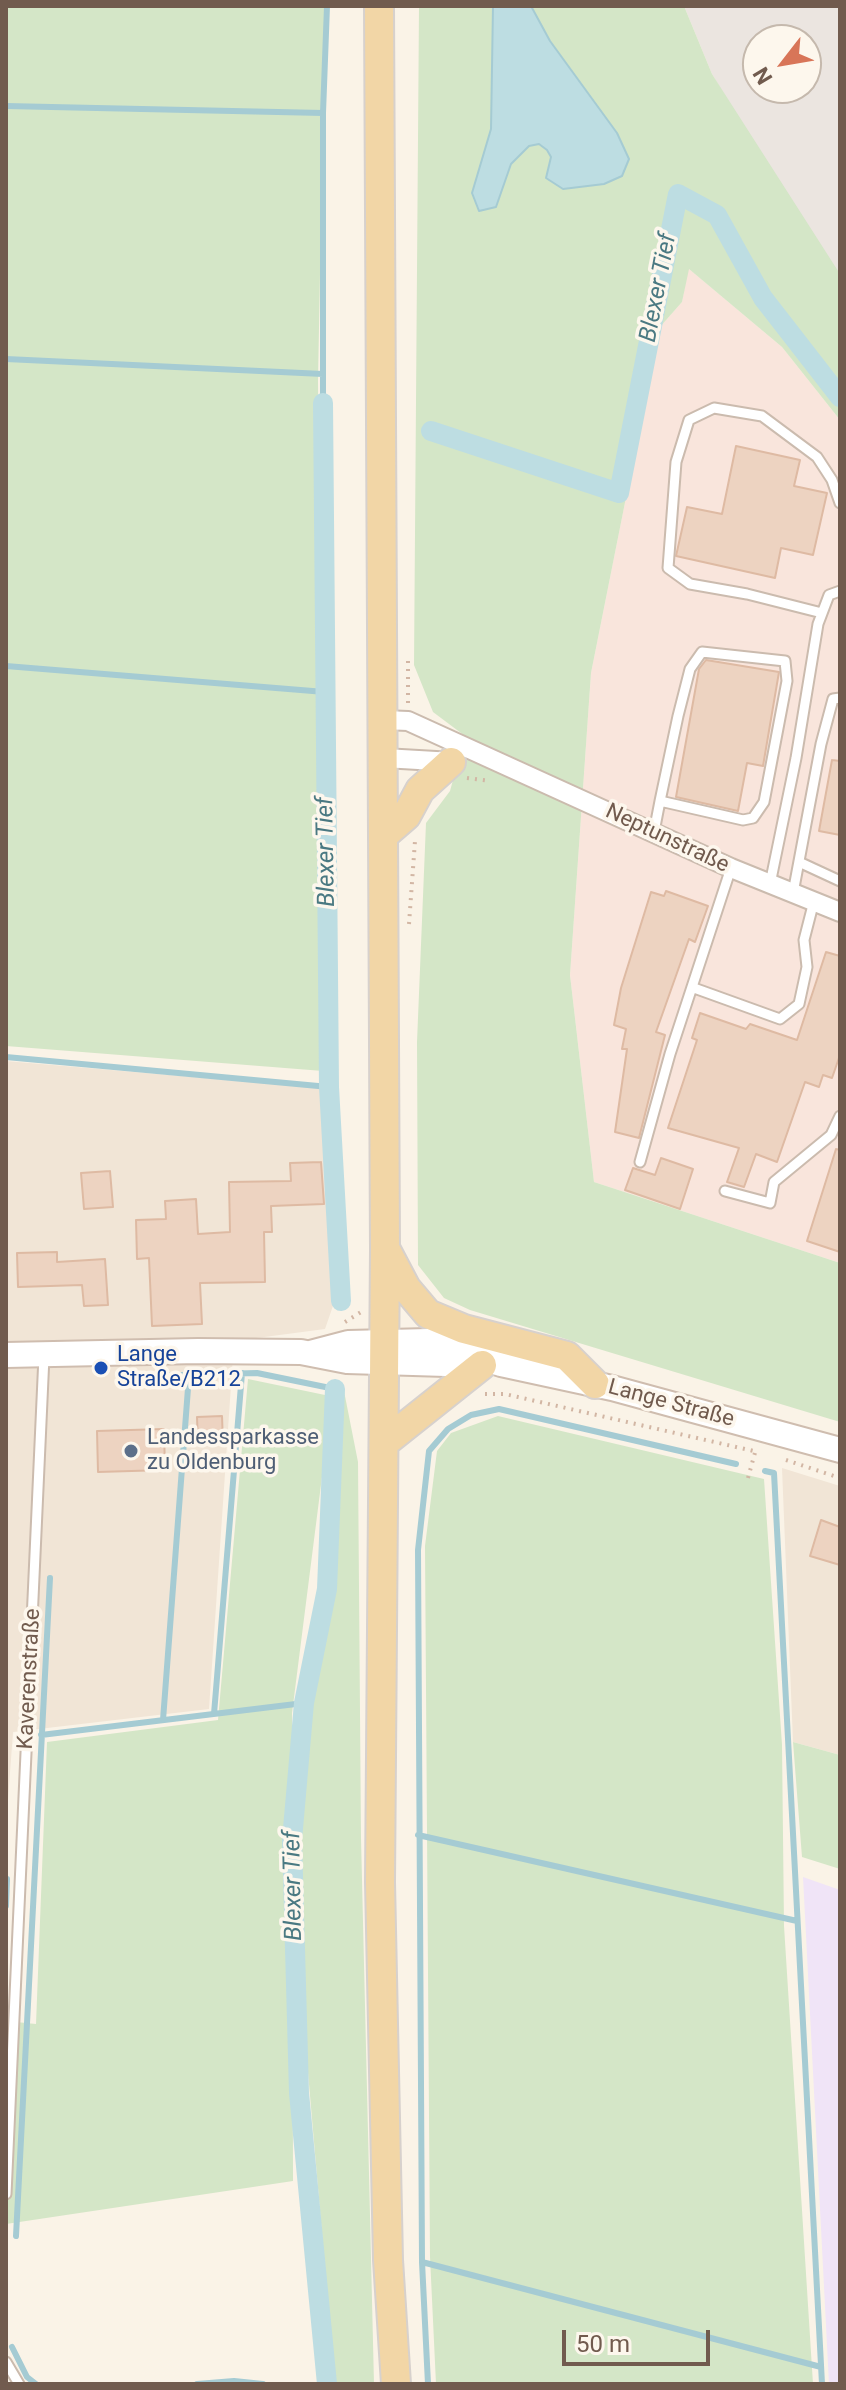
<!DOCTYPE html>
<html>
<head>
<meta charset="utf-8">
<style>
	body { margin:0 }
	#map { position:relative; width:846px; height:2390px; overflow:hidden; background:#faf3e7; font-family:Roboto,sans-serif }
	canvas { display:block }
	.frame { position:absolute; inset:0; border:8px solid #715b4e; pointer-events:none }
	.north { position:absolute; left:742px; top:24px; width:80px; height:80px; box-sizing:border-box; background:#fdf7ed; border:2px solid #c5b9ad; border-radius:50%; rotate:239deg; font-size:22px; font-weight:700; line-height:32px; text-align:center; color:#715b4e }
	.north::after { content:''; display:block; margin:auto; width:28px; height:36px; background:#d87558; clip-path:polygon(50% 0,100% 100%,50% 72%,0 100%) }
	.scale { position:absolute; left:562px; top:2330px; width:148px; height:36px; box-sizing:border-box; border:4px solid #715b4e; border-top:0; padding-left:10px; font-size:24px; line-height:28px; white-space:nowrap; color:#715b4e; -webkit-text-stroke:6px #fdf7ed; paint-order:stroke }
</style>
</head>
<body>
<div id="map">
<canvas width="846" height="2390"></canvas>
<div class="frame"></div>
<div class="north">N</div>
<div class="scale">50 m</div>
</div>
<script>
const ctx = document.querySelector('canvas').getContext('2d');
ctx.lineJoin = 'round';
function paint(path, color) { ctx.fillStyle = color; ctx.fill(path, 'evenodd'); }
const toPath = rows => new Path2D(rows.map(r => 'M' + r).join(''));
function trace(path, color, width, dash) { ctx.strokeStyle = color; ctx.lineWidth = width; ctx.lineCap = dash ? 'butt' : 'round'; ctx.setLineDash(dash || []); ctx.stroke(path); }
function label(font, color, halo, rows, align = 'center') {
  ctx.font = font + ' Roboto,sans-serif'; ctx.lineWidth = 7; ctx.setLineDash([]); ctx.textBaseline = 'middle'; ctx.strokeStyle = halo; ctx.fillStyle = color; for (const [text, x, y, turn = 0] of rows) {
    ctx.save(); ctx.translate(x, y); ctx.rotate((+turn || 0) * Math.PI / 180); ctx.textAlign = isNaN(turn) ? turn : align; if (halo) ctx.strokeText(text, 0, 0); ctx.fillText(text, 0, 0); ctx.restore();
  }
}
const residential = toPath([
	[6,1061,321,1088,335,1300,325,1329,234,1341,209,1709,13,1732,6,1827],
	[782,1468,840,1486,840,1755,793,1742]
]);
const commercial = toPath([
	[688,268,782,347,840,420,840,1263,594,1182,570,975,591,673,660,327,682,302]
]);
const industrial = toPath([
	[684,6,840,6,840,292,712,74],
	[758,40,806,40,806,88,758,88]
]);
const education = toPath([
	[803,1877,840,1890,840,2384,829,2384]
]);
const green = toPath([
	[6,6,325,6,318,381,323,1071,6,1046],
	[419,6,493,6,491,129,480,171,496,207,511,164,529,146,539,144,547,150,551,157,547,178,563,189,604,184,622,176,629,159,617,133,550,41,531,6,684,6,712,74,840,274,840,420,782,347,689,269,682,302,660,327,591,673,570,975,594,1182,840,1263,840,1422,470,1310,444,1298,418,1265,417,1042,426,823,450,791,465,736,433,712,414,665],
	[248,1379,325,1395,331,1406,292,1713,293,2181,6,2224,6,2021,36,2024,47,1742,218,1720],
	[344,1391,358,1462,361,1838,374,2384,335,2384,307,2061,301,1846,309,1715,336,1586],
	[498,1416,764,1479,782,1745,784,1926,813,2384,436,2384,430,2257,425,1546,437,1451,451,1433],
	[793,1742,840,1755,840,1869,802,1857]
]);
const water = toPath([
	[493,6,531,6,550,41,617,133,629,159,622,176,604,184,563,189,546,178,551,157,547,150,539,144,529,146,511,164,496,207,479,211,472,193,491,129,493,6]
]);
const stream = toPath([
	[6,106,323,113],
	[6,359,323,374],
	[323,403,323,113,327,6],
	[6,666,325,692],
	[6,1057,329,1087],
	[143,1376,257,1373,335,1389],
	[765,1471,774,1473,822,2384],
	[214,1714,242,1373],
	[163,1720,189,1375],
	[41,1735,304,1703],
	[418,1835,797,1921],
	[6,1906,7,1879],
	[16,2236,50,1578],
	[422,2262,821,2367],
	[12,2347,27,2377,36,2384],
	[197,2384,234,2381,263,2384],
	[324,2384,327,2384],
	[428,2384,422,2262,418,1550,429,1451,448,1429,471,1415,499,1409,736,1464]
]);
const canal = toPath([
	[323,403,329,1087,341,1301],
	[431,431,619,493,678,194,717,215,763,298,840,397],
	[327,2384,299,2093,292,1840,304,1703,327,1589,335,1389]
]);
const building = toPath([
	[736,446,800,460,794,486,827,493,813,555,781,548,775,578,676,556,687,507,722,514,736,446],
	[706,660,779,672,763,766,747,763,738,811,676,797,699,669,706,660],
	[832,760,840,761,840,835,819,831,832,760],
	[666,891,708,906,695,942,689,939,656,1032,665,1035,639,1138,615,1132,627,1049,622,1049,626,1029,614,1025,621,988,651,892,664,896,666,891],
	[826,952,840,956,840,1055,832,1078,823,1075,819,1087,805,1082,777,1162,756,1154,744,1187,727,1182,739,1148,668,1128,697,1040,692,1038,700,1013,746,1029,750,1024,797,1040,826,952],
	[836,1149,840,1150,840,1252,807,1241,836,1149],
	[661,1158,693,1169,680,1209,625,1190,633,1168,655,1175,661,1158],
	[321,1162,324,1204,271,1206,272,1232,264,1232,265,1282,200,1283,202,1324,152,1326,149,1258,137,1259,136,1220,166,1219,165,1201,196,1199,198,1234,230,1232,229,1182,291,1181,290,1163,321,1162],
	[110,1171,113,1207,84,1209,81,1173,110,1171],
	[57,1252,57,1262,105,1259,108,1305,84,1306,82,1285,18,1287,17,1253,57,1252],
	[222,1416,223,1443,198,1444,197,1417,222,1416],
	[164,1429,165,1470,98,1472,97,1431,164,1429],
	[821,1520,840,1527,840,1565,810,1556,821,1520]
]);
const path = toPath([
	[408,661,408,705],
	[467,778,490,781],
	[409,924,415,841],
	[345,1322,361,1312],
	[485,1394,505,1394,758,1452],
	[786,1460,840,1478],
	[748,1478,756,1449]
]);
const lane = toPath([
	[822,613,747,594,690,584,668,568,676,462,689,420,714,408,762,416,817,457,832,480,840,503],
	[654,832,660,801,678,716,690,669,702,652,785,661,787,681,764,802,753,818,743,820,660,801],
	[799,862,840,881],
	[770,884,796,758,818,624,829,595,840,591],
	[793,893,821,744,833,699,840,698],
	[694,988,780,1019,799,1004,807,967,804,940,814,901],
	[640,1162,670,1054,731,868],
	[725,1191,770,1203,774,1182,831,1135,840,1116],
	[6,2194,44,1356],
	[6,2362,19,2384]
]);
const street = toPath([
	[384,720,408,721,731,868,840,912],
	[384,758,453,762]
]);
const secondary = toPath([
	[310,1353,348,1343,429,1341,501,1364,612,1388,840,1450],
	[6,1355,198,1351,301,1352,347,1361,479,1365]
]);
const primary = toPath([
	[379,6,385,1250,380,1882,388,2260,396,2384],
	[384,835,406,816,420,790,451,762],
	[386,1250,406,1288,428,1314,464,1329,567,1356,595,1384],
	[384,1443,482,1365]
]);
const markers = [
	[101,1368,8,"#1a4fb4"],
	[131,1451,8,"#5c6f8a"]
];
const streetNames = [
	["Neptunstraße",667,839,25],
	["Lange Straße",671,1404,15],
	["Kaverenstraße",30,1679,-87]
];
const transitNames = [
	["Lange",117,1355],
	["Straße/B212",117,1380]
];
const serviceNames = [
	["Landessparkasse",147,1438],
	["zu Oldenburg",147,1463]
];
const waterNames = [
	["Blexer Tief",659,288,-79],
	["Blexer Tief",327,852,-91],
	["Blexer Tief",294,1886,-91]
];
paint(residential, '#f1e5d6');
paint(commercial, '#f9e5dc');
paint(industrial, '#ebe5e0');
paint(education, '#f0e4f7');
paint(green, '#d4e6c7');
paint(water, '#bddde2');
trace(water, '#a5cbd3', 2);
trace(stream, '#a5cbd3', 6);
trace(canal, '#bddde2', 20);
paint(building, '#edd3c1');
trace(building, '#debaa3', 2);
trace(lane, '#cbbbae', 13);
trace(street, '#cbbbae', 22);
trace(secondary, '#cfbdaf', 28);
trace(primary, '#d7d1cd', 32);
trace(path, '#d2b6a4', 4, [2, 6]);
trace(lane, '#fff', 9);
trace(street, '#fff', 18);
trace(secondary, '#fff', 24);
trace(primary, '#f2d6a6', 28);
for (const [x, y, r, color] of markers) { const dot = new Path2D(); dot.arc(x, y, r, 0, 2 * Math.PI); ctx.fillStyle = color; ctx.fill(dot); trace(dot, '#fdf7ed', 3); }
label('22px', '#715b4e', '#fdf7ed', streetNames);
label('22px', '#164399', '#fdf7ed', transitNames, 'left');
label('22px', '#4e5e75', '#fdf7ed', serviceNames, 'left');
label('italic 24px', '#4a7982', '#fdf7ed', waterNames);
</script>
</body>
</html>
